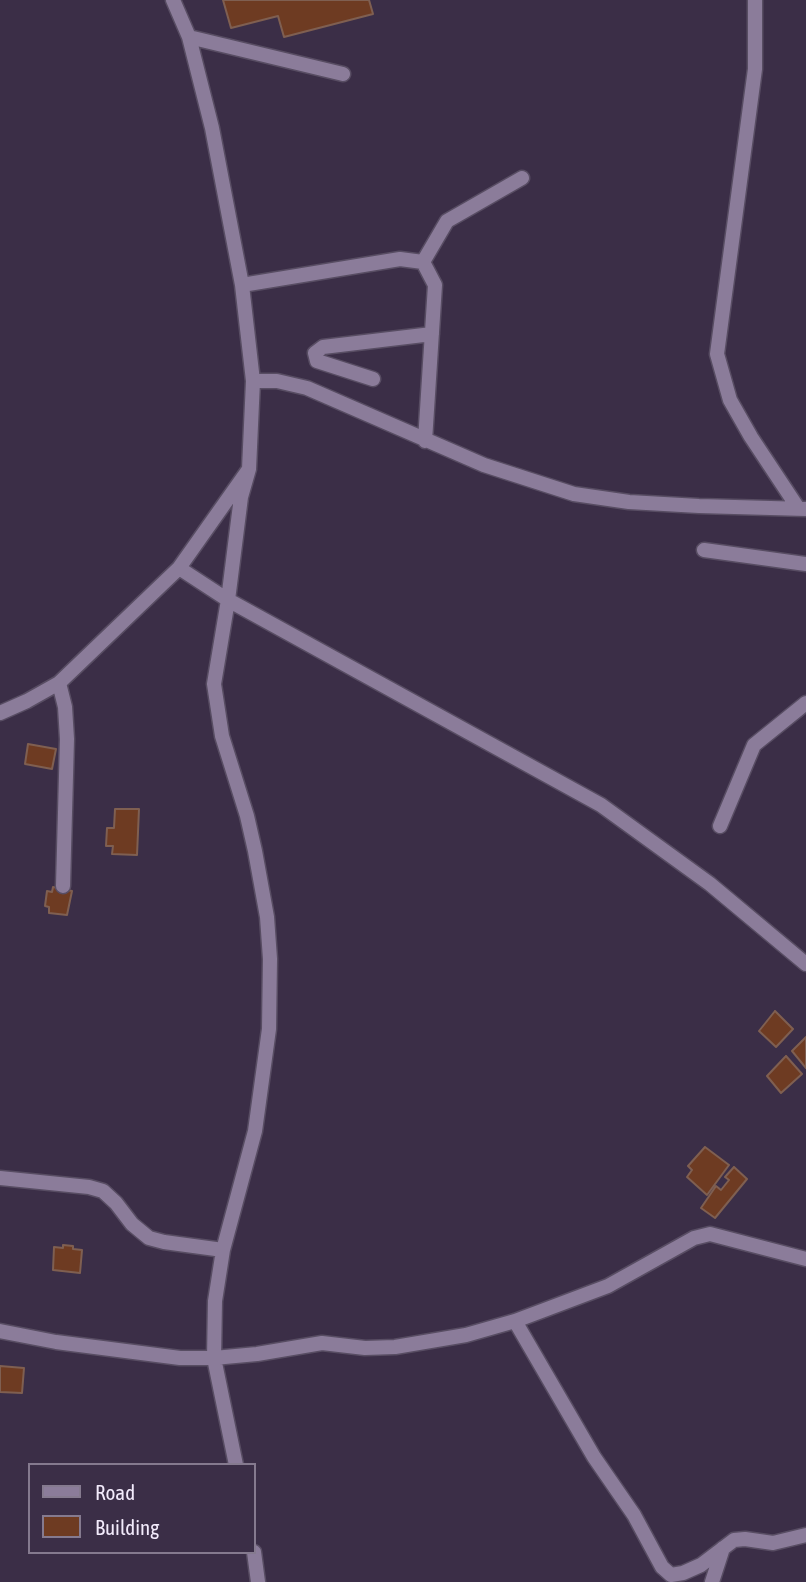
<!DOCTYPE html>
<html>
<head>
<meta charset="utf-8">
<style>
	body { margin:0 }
	#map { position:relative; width:806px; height:1582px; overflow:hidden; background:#3b2e47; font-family:"Asap Condensed",sans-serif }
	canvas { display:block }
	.legend { position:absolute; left:28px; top:1463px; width:228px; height:91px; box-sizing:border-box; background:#3b2e47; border:2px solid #857a8f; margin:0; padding:9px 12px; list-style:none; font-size:21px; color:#f3ebfc }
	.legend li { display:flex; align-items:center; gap:14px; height:35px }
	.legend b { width:35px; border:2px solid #857a8f }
</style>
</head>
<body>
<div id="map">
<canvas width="806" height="1582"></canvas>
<ul class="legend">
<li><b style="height:9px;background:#8b7c9a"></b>Road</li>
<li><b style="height:19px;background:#6e3b22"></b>Building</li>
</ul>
</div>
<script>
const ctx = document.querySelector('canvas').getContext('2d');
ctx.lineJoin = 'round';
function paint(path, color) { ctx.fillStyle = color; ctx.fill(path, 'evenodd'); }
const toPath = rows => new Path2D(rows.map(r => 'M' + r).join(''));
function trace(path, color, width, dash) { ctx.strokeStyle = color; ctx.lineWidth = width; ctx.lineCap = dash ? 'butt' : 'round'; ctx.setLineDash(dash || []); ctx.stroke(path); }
const building = toPath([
	[223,0,369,0,373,14,284,37,278,16,231,28,223,0],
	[28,744,56,749,52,769,25,764,28,744],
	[115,809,139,809,137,855,112,854,113,846,106,846,107,828,114,828,115,809],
	[53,887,72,891,67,915,49,913,49,907,45,906,47,891,52,892,53,887],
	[775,1011,793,1029,776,1047,759,1031,775,1011],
	[806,1037,806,1068,792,1051,806,1037],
	[786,1056,802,1074,781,1093,767,1076,786,1056],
	[705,1147,729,1165,707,1195,687,1177,692,1170,688,1166,705,1147],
	[734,1167,747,1179,715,1218,701,1208,716,1186,721,1190,729,1180,725,1177,734,1167],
	[63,1245,73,1246,73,1249,82,1250,80,1273,53,1270,54,1247,63,1248,63,1245],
	[0,1366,24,1368,22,1393,0,1392,0,1366]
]);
const minor = toPath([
	[755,0,755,69,717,354,730,400,751,437,798,508],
	[189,37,343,74],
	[423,262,447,221,522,178],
	[242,285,400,259,423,262,435,285,425,441],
	[373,379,317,361,315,353,323,347,432,334],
	[253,381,277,381,307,388,484,465,574,494,629,502,699,506,806,509],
	[704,550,806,564],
	[179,568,228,600,601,805,710,884,806,964],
	[59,683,65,707,67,739,63,886],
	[0,713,27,701,59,683,179,568,249,469,253,381,242,285,212,128,189,37,173,0],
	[720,826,754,745,806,703],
	[0,1178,89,1187,103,1191,116,1203,132,1224,149,1238,164,1242,223,1250],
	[515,1321,594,1457,634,1515,662,1567,671,1575,683,1573,701,1565,734,1540,745,1539,773,1543,806,1535],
	[0,1331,56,1342,180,1358,214,1358,257,1354,322,1343,365,1348,395,1347,466,1335,515,1321,608,1286,694,1238,710,1234,806,1259],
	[236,1465,214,1358,215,1301,223,1250,255,1131,269,1029,270,959,267,917,255,851,247,816,222,736,214,684,228,600,241,497,249,469],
	[254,1552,258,1582],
	[712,1582,723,1548]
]);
paint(building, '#6e3b22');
trace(building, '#7f5f51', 2);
trace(minor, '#584d63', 17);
trace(minor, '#8b7c9a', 14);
</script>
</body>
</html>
